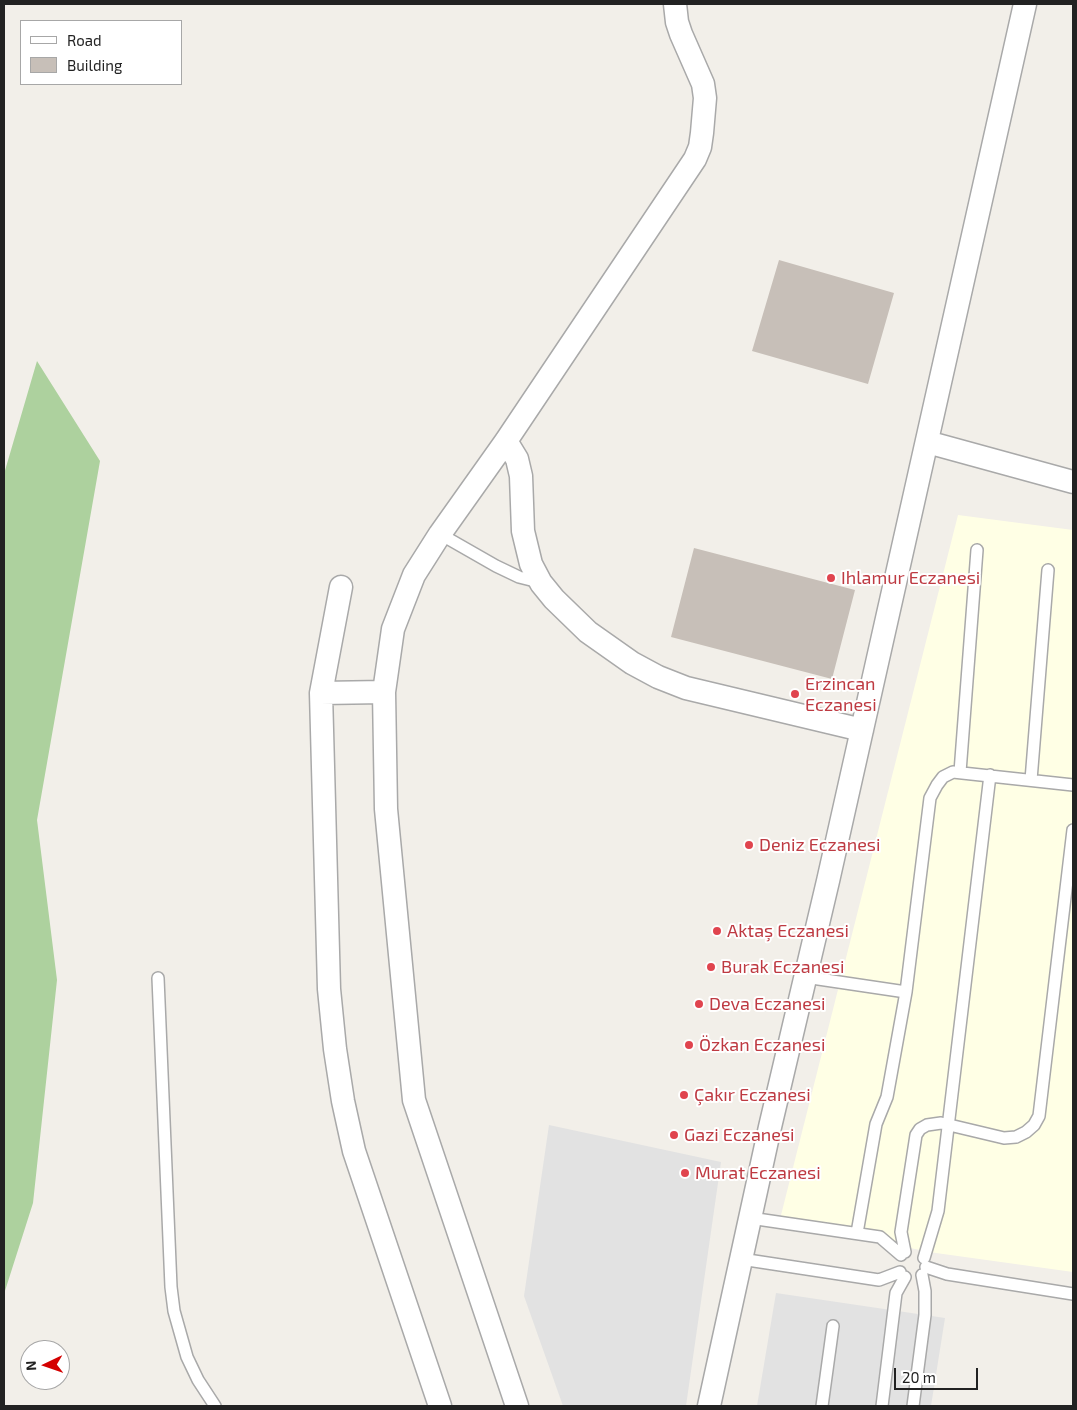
<!DOCTYPE html>
<html>
<head>
<meta charset="utf-8">
<style>
	body { margin:0 }
	#map { position:relative; width:1077px; height:1410px; overflow:hidden; background:#f2efe9; font-family:"Exo 2",sans-serif }
	canvas { display:block }
	.frame { position:absolute; inset:0; border:5px solid #222; pointer-events:none }
	.legend { position:absolute; left:20px; top:20px; width:162px; height:65px; box-sizing:border-box; background:#fff; border:1px solid #a7a7a7; margin:0; padding:6px 9px; list-style:none; font-size:15px; color:#222 }
	.legend li { display:flex; align-items:center; gap:10px; height:25px }
	.legend b { width:25px; border:1px solid #a7a7a7 }
	.north { position:absolute; left:20px; top:1340px; width:50px; height:50px; box-sizing:border-box; background:#fff; border:1px solid #a7a7a7; border-radius:50%; rotate:267deg; font-size:14px; font-weight:700; line-height:20px; text-align:center; color:#222 }
	.north::after { content:''; display:block; margin:auto; width:18px; height:22px; background:#d40000; clip-path:polygon(50% 0,100% 100%,50% 72%,0 100%) }
	.scale { position:absolute; left:894px; top:1368px; width:84px; height:22px; box-sizing:border-box; border:2px solid #222; border-top:0; padding-left:6px; font-size:15px; line-height:18px; white-space:nowrap; color:#222; -webkit-text-stroke:4px #fff; paint-order:stroke }
</style>
</head>
<body>
<div id="map">
<canvas width="1077" height="1410"></canvas>
<div class="frame"></div>
<ul class="legend">
<li><b style="height:6px;background:#fff"></b>Road</li>
<li><b style="height:14px;background:#c7bfb8"></b>Building</li>
</ul>
<div class="north">N</div>
<div class="scale">20 m</div>
</div>
<script>
const ctx = document.querySelector('canvas').getContext('2d');
ctx.lineJoin = 'round';
function paint(path, color) { ctx.fillStyle = color; ctx.fill(path, 'evenodd'); }
const toPath = rows => new Path2D(rows.map(r => 'M' + r).join(''));
function trace(path, color, width, dash) { ctx.strokeStyle = color; ctx.lineWidth = width; ctx.lineCap = dash ? 'butt' : 'round'; ctx.setLineDash(dash || []); ctx.stroke(path); }
function label(font, color, halo, rows, align = 'center') {
  ctx.font = font + ' "Exo 2",sans-serif'; ctx.lineWidth = 4; ctx.setLineDash([]); ctx.textBaseline = 'middle'; ctx.strokeStyle = halo; ctx.fillStyle = color; for (const [text, x, y, turn = 0] of rows) {
    ctx.save(); ctx.translate(x, y); ctx.rotate((+turn || 0) * Math.PI / 180); ctx.textAlign = isNaN(turn) ? turn : align; if (halo) ctx.strokeText(text, 0, 0); ctx.fillText(text, 0, 0); ctx.restore();
  }
}
const education = toPath([
	[958,515,1073,530,1073,1272,936,1253,779,1223]
]);
const forest = toPath([
	[37,361,100,461,37,820,57,980,33,1203,4,1294,4,474]
]);
const parking = toPath([
	[549,1125,721,1162,686,1406,563,1406,524,1296],
	[776,1293,945,1318,931,1406,757,1406]
]);
const building = toPath([
	[779,260,894,293,868,384,752,351],
	[694,548,855,590,832,679,671,637]
]);
const service = toPath([
	[440,534,496,566,519,577,539,582],
	[960,772,977,550],
	[1031,780,1048,570],
	[805,977,906,992],
	[158,978,171,1287,174,1311,187,1357,198,1380,215,1406],
	[750,1218,880,1237,901,1255],
	[857,1233,876,1124,887,1097,906,992,930,798,937,785,943,777,953,772,1073,785],
	[905,1252,901,1232,916,1135,920,1129,927,1125,941,1123,1004,1138,1016,1137,1026,1132,1034,1125,1039,1116,1073,830],
	[924,1258,938,1211,990,775],
	[741,1259,879,1280,900,1272],
	[926,1267,947,1274,1073,1294],
	[822,1406,833,1326],
	[882,1406,896,1293,905,1277],
	[913,1406,925,1315,925,1291,922,1275]
]);
const minor = toPath([
	[506,441,517,459,521,476,523,531,531,564,541,583,554,599,588,632,632,663,658,677,686,688,862,730],
	[927,442,1073,482],
	[341,587,321,693,329,989,335,1049,343,1101,354,1151,440,1406],
	[321,693,384,692],
	[517,1406,414,1100,386,809,384,692,393,629,414,575,440,534,506,441,695,159,700,147,702,133,705,98,703,84,681,34,677,22,675,4],
	[709,1406,770,1127,828,881,1025,4]
]);
const markers = [
	[831,578,5,"#e0444e"],
	[795,694,5,"#e0444e"],
	[749,845,5,"#e0444e"],
	[717,931,5,"#e0444e"],
	[711,967,5,"#e0444e"],
	[699,1004,5,"#e0444e"],
	[689,1045,5,"#e0444e"],
	[684,1095,5,"#e0444e"],
	[674,1135,5,"#e0444e"],
	[685,1173,5,"#e0444e"]
];
const healthNames = [
	["Ihlamur Eczanesi",841,578],
	["Erzincan",805,684],
	["Eczanesi",805,705],
	["Deniz Eczanesi",759,845],
	["Aktaş Eczanesi",727,931],
	["Burak Eczanesi",721,967],
	["Deva Eczanesi",709,1004],
	["Özkan Eczanesi",699,1045],
	["Çakır Eczanesi",694,1095],
	["Gazi Eczanesi",684,1135],
	["Murat Eczanesi",695,1173]
];
paint(education, '#ffffe5');
paint(forest, '#add19e');
paint(parking, '#e2e2e2');
paint(building, '#c7bfb8');
trace(service, '#a9a9a9', 14);
trace(minor, '#a9a9a9', 25);
trace(service, '#fff', 11);
trace(minor, '#fff', 22);
for (const [x, y, r, color] of markers) { const dot = new Path2D(); dot.arc(x, y, r, 0, 2 * Math.PI); ctx.fillStyle = color; ctx.fill(dot); trace(dot, '#fff', 2); }
label('18px', '#be3a42', '#fff', healthNames, 'left');
</script>
</body>
</html>
